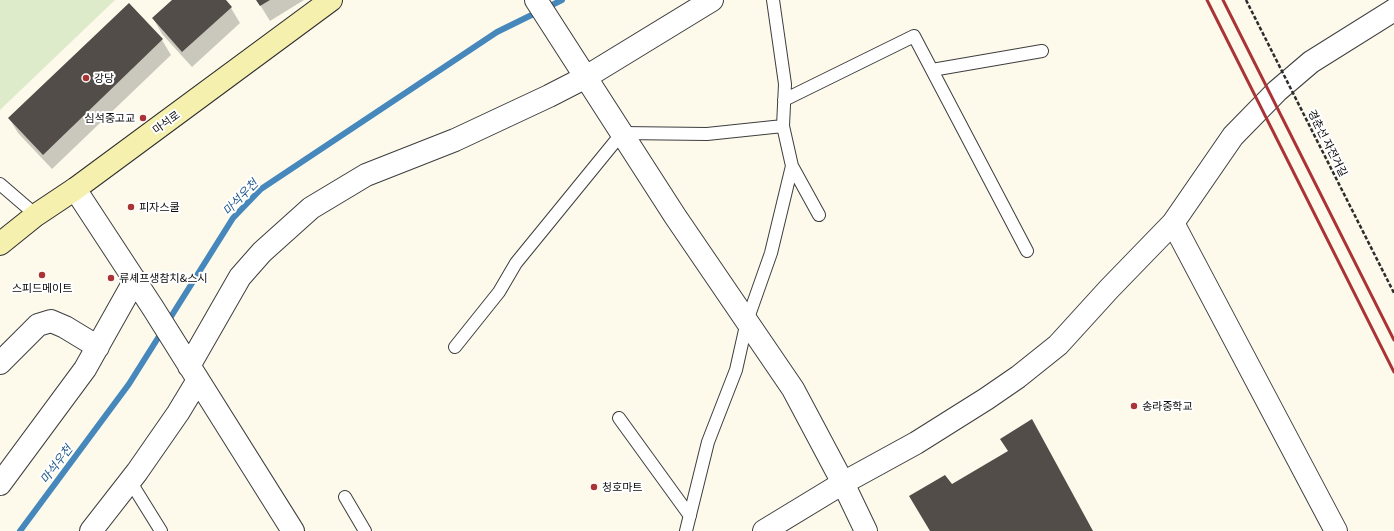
<!DOCTYPE html>
<html>
<head>
<meta charset="utf-8">
<style>
	body { margin:0 }
	canvas { display:block; background:#fdfaec }
</style>
</head>
<body>
<canvas width="1394" height="531"></canvas>
<script>
const ctx = document.querySelector('canvas').getContext('2d');
ctx.lineJoin = 'round';
function paint(path, color) { ctx.fillStyle = color; ctx.fill(path, 'evenodd'); }
const toPath = rows => new Path2D(rows.map(r => 'M' + r).join(''));
function trace(path, color, width, dash) { ctx.strokeStyle = color; ctx.lineWidth = width; ctx.lineCap = dash ? 'butt' : 'round'; ctx.setLineDash(dash || []); ctx.stroke(path); }
function label(font, color, halo, rows, align = 'center') {
  ctx.font = font + ' Georgia,"Noto Sans KR",serif'; ctx.lineWidth = 4; ctx.setLineDash([]); ctx.textBaseline = 'middle'; ctx.strokeStyle = halo; ctx.fillStyle = color; for (const [text, x, y, turn = 0] of rows) {
    ctx.save(); ctx.translate(x, y); ctx.rotate((+turn || 0) * Math.PI / 180); ctx.textAlign = isNaN(turn) ? turn : align; if (halo) ctx.strokeText(text, 0, 0); ctx.fillText(text, 0, 0); ctx.restore();
  }
}
const pitch = toPath([
	[0,0,115,0,0,110]
]);
const shadow = toPath([
	[173,0,224,0,231,8,240,23,192,67,162,34,153,18],
	[257,0,304,0,270,21],
	[162,40,171,55,52,169,18,133,9,118]
]);
const stream = toPath([
	[167,323,233,218,261,189,497,32,562,0],
	[20,531,129,384,163,330]
]);
const building = toPath([
	[172,0,226,0,232,7,182,52,152,18],
	[256,0,270,0,260,6],
	[129,3,163,39,43,155,8,118],
	[1032,419,1093,531,930,531,909,496,945,475,952,484,1008,451,1000,439]
]);
const service = toPath([
	[773,0,785,84,783,126,792,166,819,215],
	[932,70,1042,51],
	[784,100,914,36,1027,251],
	[0,184,36,215],
	[455,347,499,292,516,263,622,133,707,134,783,126],
	[619,418,690,516],
	[130,481,161,531],
	[345,497,365,531],
	[686,531,708,442,736,370,747,321,771,253,792,166]
]);
const minor = toPath([
	[536,0,675,216,793,389,843,483,866,531],
	[75,189,153,308,293,531],
	[1173,223,1336,531],
	[0,363,38,325,51,321,65,327,98,347],
	[189,366,240,277,262,252,311,208,366,175,455,140,549,96,586,77,712,0],
	[0,484,85,369,135,280],
	[91,531,137,472,178,413,198,380],
	[764,531,843,483,916,443,986,399,1018,377,1058,345,1109,289,1173,223,1233,136,1277,91,1311,62,1394,10]
]);
const secondary = toPath([
	[0,244,36,215,75,189,331,0]
]);
const rail = toPath([
	[1207,0,1394,372],
	[1223,0,1394,340]
]);
const pathBridge = toPath([
	[1246,0,1394,293]
]);
const markers = [
	[86,78,4,"#aa3435"],
	[143,118,4,"#aa3435"],
	[131,207,4,"#aa3435"],
	[42,275,4,"#aa3435"],
	[111,278,4,"#aa3435"],
	[1134,406,4,"#aa3435"],
	[594,487,4,"#aa3435"]
];
const poiNames = [
	["강당",94,78],
	["심석중고교",135,118,"right"],
	["피자스쿨",139,207],
	["류셰프생참치&스시",119,278],
	["스피드메이트",42,288,"center"],
	["송라중학교",1142,406],
	["청호마트",602,487]
];
const streetNames = [
	["마석로",166,122,-36],
	["경춘선 자전거길",1328,143,63]
];
const waterNames = [
	["마석우천",240,197,-46],
	["마석우천",56,464,-53]
];
paint(pitch, '#deebca');
paint(shadow, '#0003');
trace(stream, '#4688bc', 6);
paint(building, '#524d49');
trace(service, '#3e3e3e', 14);
trace(minor, '#3e3e3e', 24);
trace(secondary, '#2d2d2d', 24);
trace(service, '#fff', 12);
trace(minor, '#fff', 22);
trace(secondary, '#f5f0ae', 22);
trace(rail, '#aa3435', 3);
trace(pathBridge, '#2d2d2d', 2.5, [4, 2]);
for (const [x, y, r, color] of markers) { const dot = new Path2D(); dot.arc(x, y, r, 0, 2 * Math.PI); ctx.fillStyle = color; ctx.fill(dot); trace(dot, '#fff', 1.5); }
label('11px', '#0b0b0b', '#fff', poiNames, 'left');
label('11px', '#0b0b0b', '#fff', streetNames);
label('italic 12px', '#245b8d', '#fff', waterNames);
</script>
</body>
</html>
